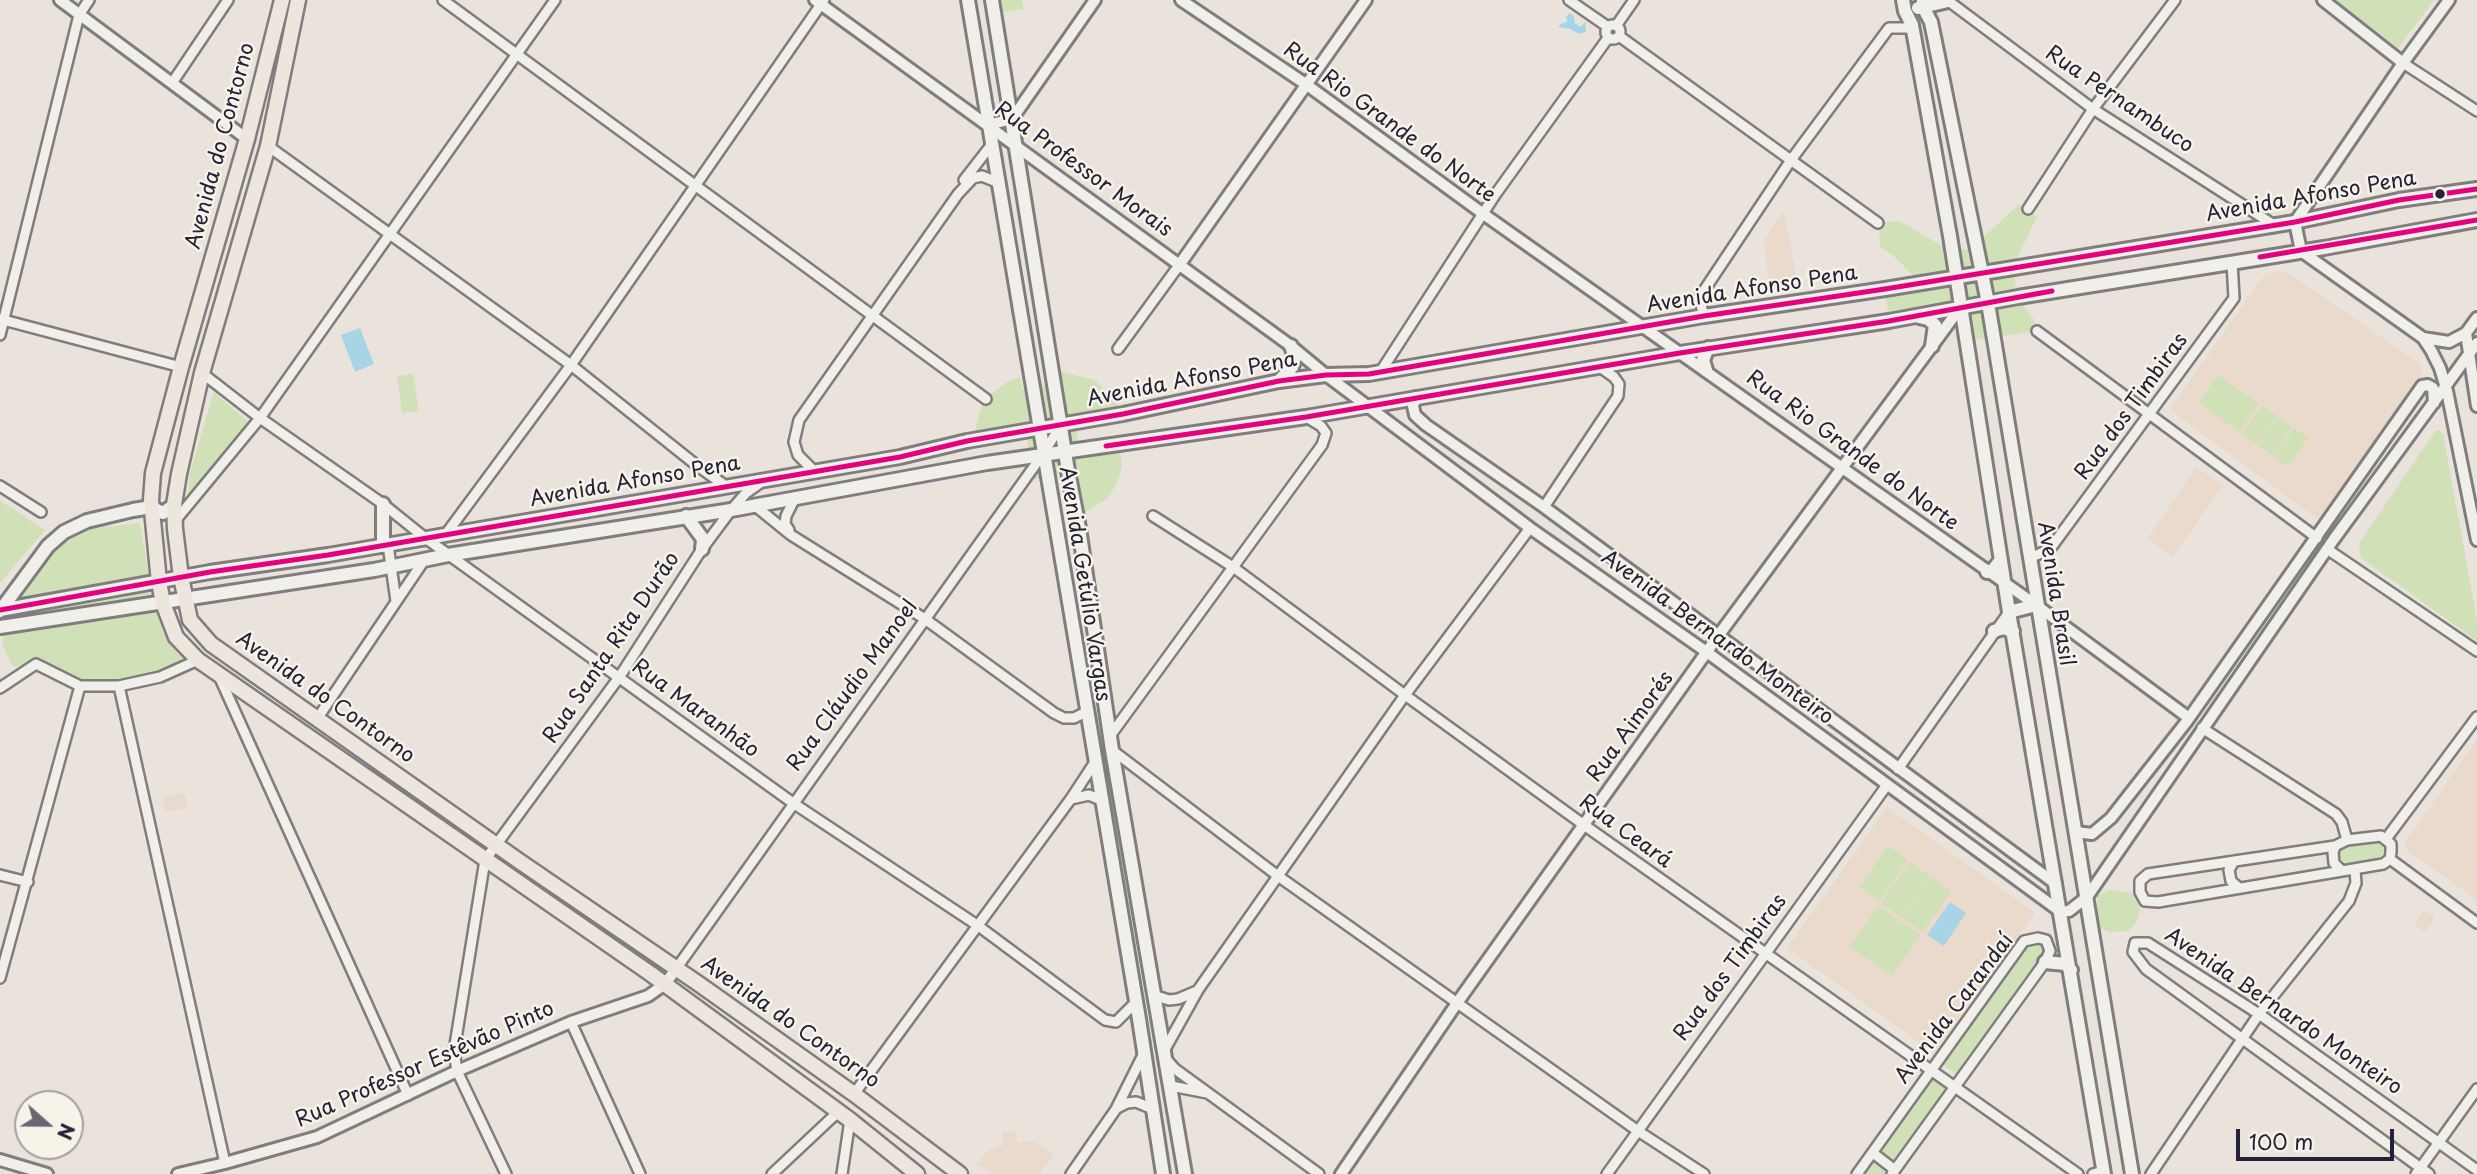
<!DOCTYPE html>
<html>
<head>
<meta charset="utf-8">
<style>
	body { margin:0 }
	#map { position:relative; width:2477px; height:1174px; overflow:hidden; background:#eae3db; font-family:"Playpen Sans",sans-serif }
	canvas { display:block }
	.north { position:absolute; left:14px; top:1090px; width:70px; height:70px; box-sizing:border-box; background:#f7f3e8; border:2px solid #a29fa3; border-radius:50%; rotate:111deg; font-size:19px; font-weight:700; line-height:28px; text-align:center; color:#22223b }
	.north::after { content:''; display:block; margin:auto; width:24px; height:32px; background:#686673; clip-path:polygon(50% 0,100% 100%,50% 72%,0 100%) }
	.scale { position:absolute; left:2236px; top:1129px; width:158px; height:32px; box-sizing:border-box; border:4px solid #22223b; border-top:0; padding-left:9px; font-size:21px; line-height:24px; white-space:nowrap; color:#22223b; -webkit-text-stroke:5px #f7f3e8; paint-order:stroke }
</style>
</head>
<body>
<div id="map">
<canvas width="2477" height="1174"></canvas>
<div class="north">N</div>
<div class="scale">100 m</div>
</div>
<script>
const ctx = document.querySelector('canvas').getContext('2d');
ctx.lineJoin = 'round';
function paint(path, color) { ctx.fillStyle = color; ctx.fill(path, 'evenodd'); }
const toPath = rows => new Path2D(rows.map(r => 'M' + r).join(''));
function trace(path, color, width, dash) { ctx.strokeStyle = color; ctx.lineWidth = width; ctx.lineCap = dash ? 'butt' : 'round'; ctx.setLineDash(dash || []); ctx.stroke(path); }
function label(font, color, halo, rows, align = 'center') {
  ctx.font = font + ' "Playpen Sans",sans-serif'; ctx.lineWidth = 5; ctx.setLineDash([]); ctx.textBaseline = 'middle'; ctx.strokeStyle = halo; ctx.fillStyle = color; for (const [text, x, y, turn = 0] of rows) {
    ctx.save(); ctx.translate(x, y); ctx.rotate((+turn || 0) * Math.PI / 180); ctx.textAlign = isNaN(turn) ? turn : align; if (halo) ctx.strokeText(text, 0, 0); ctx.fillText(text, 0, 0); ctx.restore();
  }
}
const built = toPath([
	[1784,210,1798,288,1770,292,1764,240],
	[2287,272,2419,363,2422,375,2321,519,2318,519,2171,411,2171,407,2266,273],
	[2196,467,2223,485,2173,557,2147,539],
	[2477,739,2477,900,2408,851,2405,843],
	[185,793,187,808,165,812,163,797],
	[1887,807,2035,913,1934,1053,1787,948],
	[2424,910,2435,917,2425,932,2414,925],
	[1017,1131,1017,1143,1035,1141,1054,1154,1039,1174,994,1174,976,1164,991,1148,1003,1146,1002,1132]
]);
const green = toPath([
	[996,0,1022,0,1024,9,998,13],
	[2323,0,2434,0,2393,55],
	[2019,204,2037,217,2013,266,2017,296,2034,320,2037,331,1966,341,1961,308,1889,321,1885,290,1918,281,1896,258,1880,246,1879,223,1899,221,1951,251,1972,248],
	[1059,371,1095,380,1114,399,1120,409,1076,426,1080,459,1120,452,1122,465,1119,478,1110,495,1105,500,1083,514,1071,516,1063,473,1032,480,1027,437,975,446,974,435,979,415,983,403,991,394,1010,380,1020,377,1023,389,1047,384,1045,373],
	[413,374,419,411,402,413,397,376],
	[2218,375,2259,404,2239,432,2199,403],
	[214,392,249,423,187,503,190,472],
	[2262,406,2277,416,2257,444,2242,434],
	[2278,417,2292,427,2272,455,2258,445],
	[2294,428,2308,438,2288,466,2273,456],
	[2439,430,2443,434,2477,620,2477,641,2361,558,2359,544,2435,431],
	[0,500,45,530,0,583],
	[140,523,156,613,192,659,160,676,119,685,81,685,36,663,13,667,3,646,3,633,0,633,0,611,50,550,66,538,87,529],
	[2375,842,2383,846,2385,851,2379,858,2346,863,2339,857,2341,849,2345,847],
	[1888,846,1908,860,1880,901,1860,887],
	[1910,862,1930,876,1902,917,1881,903],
	[1931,877,1951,891,1923,932,1903,918],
	[2109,890,2127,892,2134,895,2138,903,2140,909,2137,921,2128,931,2109,932,2102,929,2098,924,2097,896],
	[1878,906,1899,920,1871,961,1850,947],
	[1900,921,1920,935,1892,976,1871,962],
	[2038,942,2046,952,2043,960,1961,1077,1940,1063,2026,944],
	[1932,1077,1949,1089,1894,1165,1877,1153],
	[1873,1158,1890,1170,1887,1174,1862,1174]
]);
const water = toPath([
	[1569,13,1574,16,1575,23,1580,27,1585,22,1586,32,1580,34,1570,29,1558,27,1561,24,1567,22,1566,17],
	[360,328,374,364,355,372,341,335],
	[1950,902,1966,913,1944,946,1927,935]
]);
const minor = toPath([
	[443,0,986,399],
	[1569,0,1608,27],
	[1947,0,2093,109,2274,225],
	'1606 32a7 7 0 1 1 14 0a7 7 0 1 1-14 0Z',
	[1616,26,1634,0],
	[1619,36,1878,223],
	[2403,63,2477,111],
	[172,83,228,0],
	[268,146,571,365,695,464,727,487],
	[964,180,992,144],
	[2028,209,2093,109,2175,0],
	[1704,316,1699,298,1791,160,1889,28,1913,28],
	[0,319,181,367],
	[2037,331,2317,538],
	[0,335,79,15,89,0],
	[1118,349,1180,264],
	[1381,371,1495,195,1608,38],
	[202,373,260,418,383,504,424,537,793,803,977,925,1105,1020,1116,1022,1136,1002],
	[813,470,798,455,794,442,799,420,958,194,973,178,982,176,999,183],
	[0,486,41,512],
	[754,505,791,535,925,619,1054,713,1064,718,1074,718,1086,712],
	[1544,507,1618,396,1619,384,1614,377,1600,367],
	[1153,516,1233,567,1405,695,1584,825,2078,1174],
	[175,521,260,418,555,0],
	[789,530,785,524,786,516,795,498],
	[446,534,571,365,824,0],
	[388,545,396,601],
	[2327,549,2477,651],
	[2030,558,2050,549,2234,298,2232,262],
	[219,676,408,1095],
	[119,686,225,1163],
	[0,688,36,664,80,686,119,686,160,677,198,660],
	[317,719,425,559],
	[2202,728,2336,814,2342,822,2347,840],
	[1110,736,1322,445,1326,433,1321,426,1306,417],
	[1112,750,1278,876,1638,1131,1704,1174],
	[1898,769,2009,612],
	[1071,799,1089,795,1101,800],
	[2386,839,2477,717],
	[2335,846,2333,853,2334,863,2342,871,2383,864,2390,859,2391,852,2391,844,2381,836,2347,840,2335,846,2148,874,2140,881,2140,892,2145,901,2158,902,2342,871],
	[2390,859,2477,923],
	[2234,861,2229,870,2231,881,2239,888],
	[0,875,28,882],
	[676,969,1043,454,1061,425],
	[0,978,80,686],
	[1153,995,1169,1000,1178,999,1197,991],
	[571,1022,640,1174],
	[1164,1051,1198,990,1278,876,1405,695,1530,528],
	[1167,1060,1175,1069,1319,1174],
	[1171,1086,1207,1093],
	[854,1094,1070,800,1095,762],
	[1117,1108,1127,1103,1136,1102,1153,1109],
	[1873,1153,1895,1170],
	[506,1174,457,1071,454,1051,485,860,620,676,702,549,731,510,746,493,760,483],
	[772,1174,838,1112],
	[842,1174,850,1120],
	[1071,1174,1116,1109,1144,1053],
	[1607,1174,1887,785],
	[1857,1174,2024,941,2038,938,2046,940,2050,951,2045,962,1892,1174],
	[2093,1174,2103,1171],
	[2151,1174,2259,1014,2349,901,2356,883,2355,870],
	[2416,1174,2477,1089],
	[2429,1174,2146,969,2133,952,2135,943,2148,943,2259,1014,2477,1170]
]);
const tertiary = toPath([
	[60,0,247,139],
	[815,0,1291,346,1326,375,1530,528,1708,653,2061,912,2069,911,2087,897,2334,539,2477,343],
	[1181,0,1307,85,1489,218,2036,605,2189,718],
	[2323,0,2403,63],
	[2449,0,2403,63,2295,222,2301,251,2423,338,2431,350,2440,368,2447,391,2477,540],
	[988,125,1012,119,1095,0],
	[1180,264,1366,0],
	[2466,333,2477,406],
	[2423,338,2449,342,2466,333,2477,318],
	[1416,397,1413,406,1415,415,1426,425,1544,507,2056,884],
	[2076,832,2092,834,2111,818,2187,721,2422,386,2428,385,2433,388,2434,403],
	[0,1160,47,1174],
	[178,1174,225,1163,317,1137,457,1071,571,1022,648,996,665,984,676,969],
	[1341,1174,1457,1003,1718,636,1960,308]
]);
const secondary = toPath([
	[968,0,1139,1019,1163,1174],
	[992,0,1068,471,1079,528,1112,750,1185,1174],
	[1903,0,1905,11,1912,25,1950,236,2009,612,2104,1174],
	[1923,0,1923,7,1931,22,1988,303,2132,1174],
	[1918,8,1948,1],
	[1919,317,1928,319,1935,325,1932,346],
	[1706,370,1703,360,1708,348],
	[1279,381,1292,367,1295,357,1291,346],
	[686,516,703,539,702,549],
	[383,546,383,504],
	[1987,572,1993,570,2000,561],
	[0,610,210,572,328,555,900,457,967,441,1123,414,1279,381,1326,375,1369,374,1704,316,1885,289,2295,222,2399,200,2477,189],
	[0,611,48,546,64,532,87,521,133,510,151,507,163,513,174,505],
	[2009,612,2036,605],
	[0,627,374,570,448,555,731,510,987,463,1306,417,1680,353,1889,321,2018,297,2324,248,2477,220],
	[1994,631,2003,628,2013,631],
	[2045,962,2065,964,2071,970]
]);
const primary = toPath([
	[282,0,247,139,181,367,153,473,151,500,159,582,163,603,176,637,198,660,651,974,850,1120,917,1174],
	[298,0,268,146,202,373,179,474,174,505,175,529,181,577,190,620,211,644,519,861,699,984,854,1094,960,1174]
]);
const bus1 = toPath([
	[2260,257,2477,220],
	[1106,446,1306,417,1680,353,1889,321,2052,291],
	[0,610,210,572,328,555,900,457,967,441,1123,414,1279,381,1326,375,1369,374,1704,316,1885,289,2295,222,2399,200,2477,189]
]);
const markers = [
	[2440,194,6,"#22223b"]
];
const streetNames = [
	["Rua Pernambuco",2119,100,34],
	["Rua Rio Grande do Norte",1389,123,36],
	["Avenida do Contorno",221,146,-75],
	["Rua Professor Morais",1083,170,36],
	["Avenida Afonso Pena",2311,197,-10],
	["Avenida Afonso Pena",1752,290,-9],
	["Avenida Afonso Pena",1192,380,-11],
	["Rua dos Timbiras",2132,407,-54],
	["Rua Rio Grande do Norte",1852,451,36],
	["Avenida Afonso Pena",635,482,-10],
	["Avenida Getúlio Vargas",1084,584,81],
	["Avenida Brasil",2055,594,81],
	["Avenida Bernardo Monteiro",1717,638,36],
	["Rua Santa Rita Durão",612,648,-56],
	["Rua Cláudio Manoel",853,686,-54],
	["Avenida do Contorno",325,698,35],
	["Rua Maranhão",695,709,36],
	["Rua Aimorés",1631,727,-54],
	["Rua Ceará",1625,832,36],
	["Rua dos Timbiras",1731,968,-54],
	["Avenida Carandaí",1955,1009,-53],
	["Avenida Bernardo Monteiro",2283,1012,34],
	["Avenida do Contorno",790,1023,35],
	["Rua Professor Estêvão Pinto",425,1065,-24]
];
paint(built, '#e9dacb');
paint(green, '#d0e1b8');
paint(water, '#a8d4e7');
trace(minor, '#807d7f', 14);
trace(tertiary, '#807d7f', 16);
trace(secondary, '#807d7f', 18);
trace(primary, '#807d7f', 19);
trace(minor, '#f1efea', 9);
trace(tertiary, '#f1efea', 10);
trace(secondary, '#f1efea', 12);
trace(primary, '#ece6dd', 14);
trace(bus1, '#e5007d', 5);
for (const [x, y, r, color] of markers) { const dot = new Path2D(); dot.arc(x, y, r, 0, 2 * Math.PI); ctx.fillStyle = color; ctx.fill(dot); trace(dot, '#f7f3e8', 2.5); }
label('21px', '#22223b', '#f7f3e8', streetNames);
</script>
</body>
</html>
